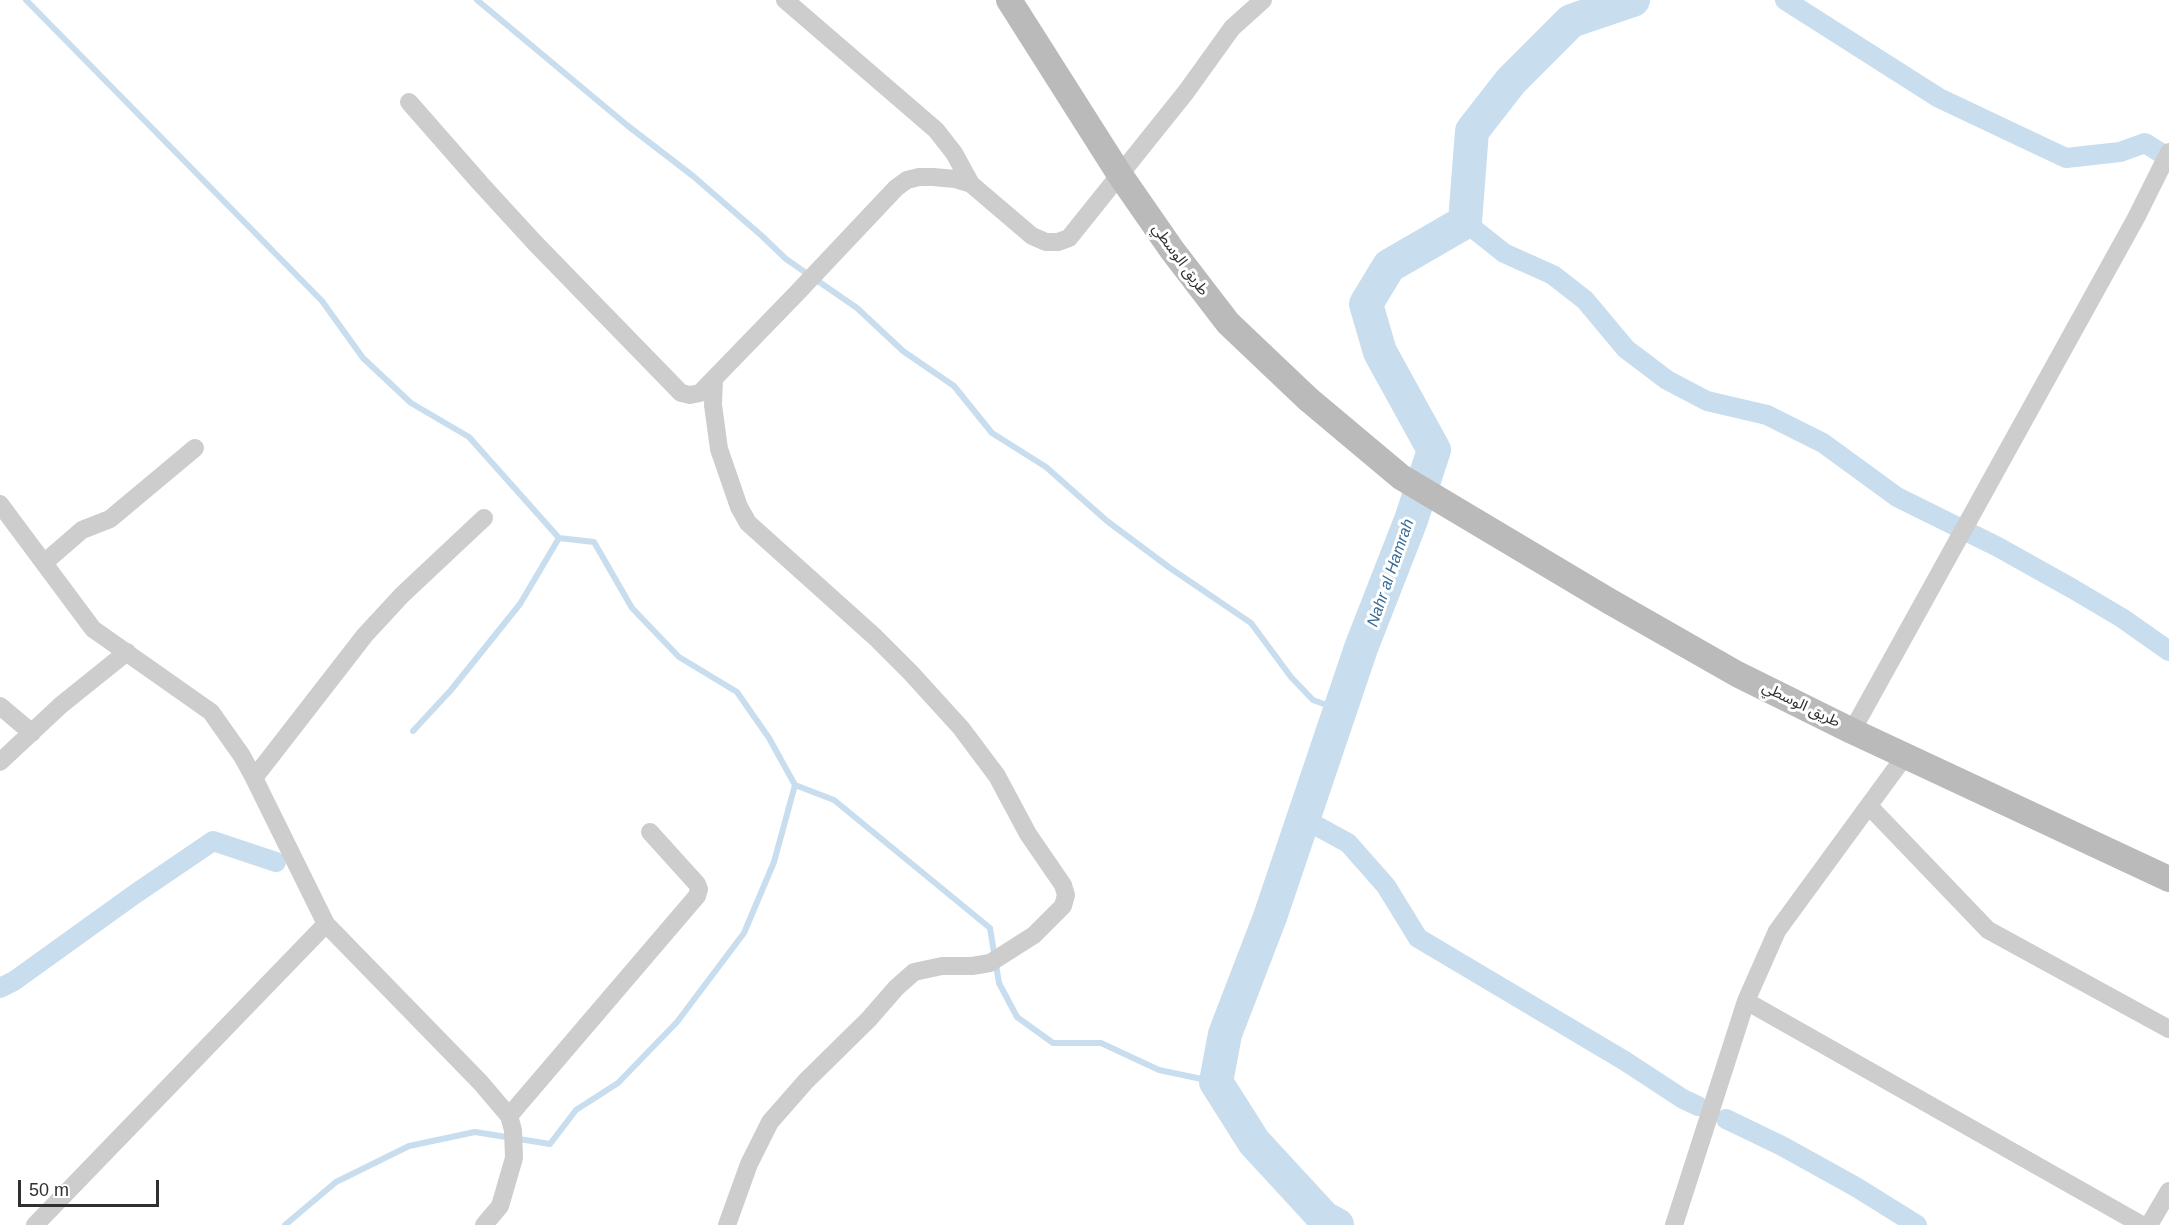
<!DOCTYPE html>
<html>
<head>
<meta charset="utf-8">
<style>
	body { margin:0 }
	#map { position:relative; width:2169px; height:1225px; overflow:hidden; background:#fff; font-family:Arial,sans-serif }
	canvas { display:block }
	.scale { position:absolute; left:18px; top:1180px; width:141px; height:27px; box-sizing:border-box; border:3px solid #303030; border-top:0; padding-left:8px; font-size:18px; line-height:21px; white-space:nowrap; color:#303030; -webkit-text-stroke:4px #fff; paint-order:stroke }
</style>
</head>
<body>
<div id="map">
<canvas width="2169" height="1225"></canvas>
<div class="scale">50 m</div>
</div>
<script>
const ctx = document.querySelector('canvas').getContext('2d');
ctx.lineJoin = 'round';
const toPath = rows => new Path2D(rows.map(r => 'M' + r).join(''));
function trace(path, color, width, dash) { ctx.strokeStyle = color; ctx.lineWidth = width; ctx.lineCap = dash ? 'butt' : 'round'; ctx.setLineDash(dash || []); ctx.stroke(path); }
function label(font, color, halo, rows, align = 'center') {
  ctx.font = font + ' Arial,"Noto Sans Arabic",sans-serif'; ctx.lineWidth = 6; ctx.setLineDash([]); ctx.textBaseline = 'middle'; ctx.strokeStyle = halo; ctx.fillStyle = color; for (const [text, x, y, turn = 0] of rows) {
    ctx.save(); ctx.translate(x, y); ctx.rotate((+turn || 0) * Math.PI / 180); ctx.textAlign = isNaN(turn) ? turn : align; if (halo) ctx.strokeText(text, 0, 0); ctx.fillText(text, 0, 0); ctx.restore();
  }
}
const stream = toPath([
	[26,0,322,301,363,358,411,403,469,437,559,538,594,542,632,608,679,657,737,692,769,738,795,785,834,800,990,928,999,983,1017,1017,1053,1043,1101,1043,1159,1070,1216,1082],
	[477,0,628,126,693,176,762,236,786,259,857,308,903,351,954,386,992,433,1046,467,1107,521,1170,568,1251,623,1291,677,1313,700,1340,710],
	[413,731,451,690,520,604,559,538],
	[285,1225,336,1182,409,1146,475,1132,550,1144,576,1110,618,1083,677,1022,744,933,774,862,795,785]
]);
const canal = toPath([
	[1785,0,1939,98,2066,158,2120,152,2145,143,2169,158],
	[1465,222,1504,253,1553,275,1585,300,1626,349,1667,380,1707,401,1767,415,1823,443,1897,497,1998,547,2073,589,2122,618,2169,651],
	[1304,819,1348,843,1386,886,1418,938,1625,1061,1683,1099,1698,1106],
	[0,988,14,981,135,894,213,841,276,862],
	[1726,1119,1782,1146,1856,1187,1917,1225]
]);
const river = toPath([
	[1337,1225,1324,1218,1254,1142,1216,1082,1225,1034,1270,917,1361,648,1411,520,1434,450,1380,352,1366,304,1389,266,1465,222,1472,131,1511,81,1571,21,1633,0]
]);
const minor = toPath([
	[785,0,936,130,954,153,971,184],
	[409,102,480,183,535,243,681,393,690,395,700,393,796,294,896,188,907,180,919,177,933,177,955,179,971,184,1032,236,1046,242,1058,242,1069,238,1186,92,1232,28,1263,0],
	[714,379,713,405,719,449,739,507,748,523,875,637,911,673,961,728,997,776,1028,834,1063,885,1066,895,1063,906,1034,935,990,963,972,966,942,966,914,972,896,988,869,1019,806,1081,770,1122,749,1164,727,1225],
	[0,504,93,629,211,712,242,756,254,778,326,924,480,1082,509,1116,513,1130,514,1158,500,1206,484,1225],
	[45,562,82,530,110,519,195,448],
	[0,706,32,733],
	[1852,731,2136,218,2169,152],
	[0,762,61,705,127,652],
	[254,778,365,635,402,595,484,518],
	[1869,806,1988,930,2169,1029],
	[1746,1001,2142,1225],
	[509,1116,697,896,699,889,697,884,650,832],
	[35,1225,326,924],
	[1674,1225,1746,1001,1777,931,1905,756],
	[2149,1225,2169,1191]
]);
const secondary = toPath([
	[1009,0,1120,175,1172,250,1228,323,1308,399,1401,477,1609,601,1737,674,1852,731,2169,879]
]);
const streetNames = [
	["طريق الوسطي",1180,260,54],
	["طريق الوسطي",1801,705,26]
];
const waterNames = [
	["Nahr al Hamrah",1391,573,-71]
];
trace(stream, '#c8ddee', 6);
trace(canal, '#c8ddee', 20);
trace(river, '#c8ddee', 34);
trace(minor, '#cdcdcd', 18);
trace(secondary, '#bababa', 26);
label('15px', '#303030', '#fff', streetNames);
label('italic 16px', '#396d97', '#fff', waterNames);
</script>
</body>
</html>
